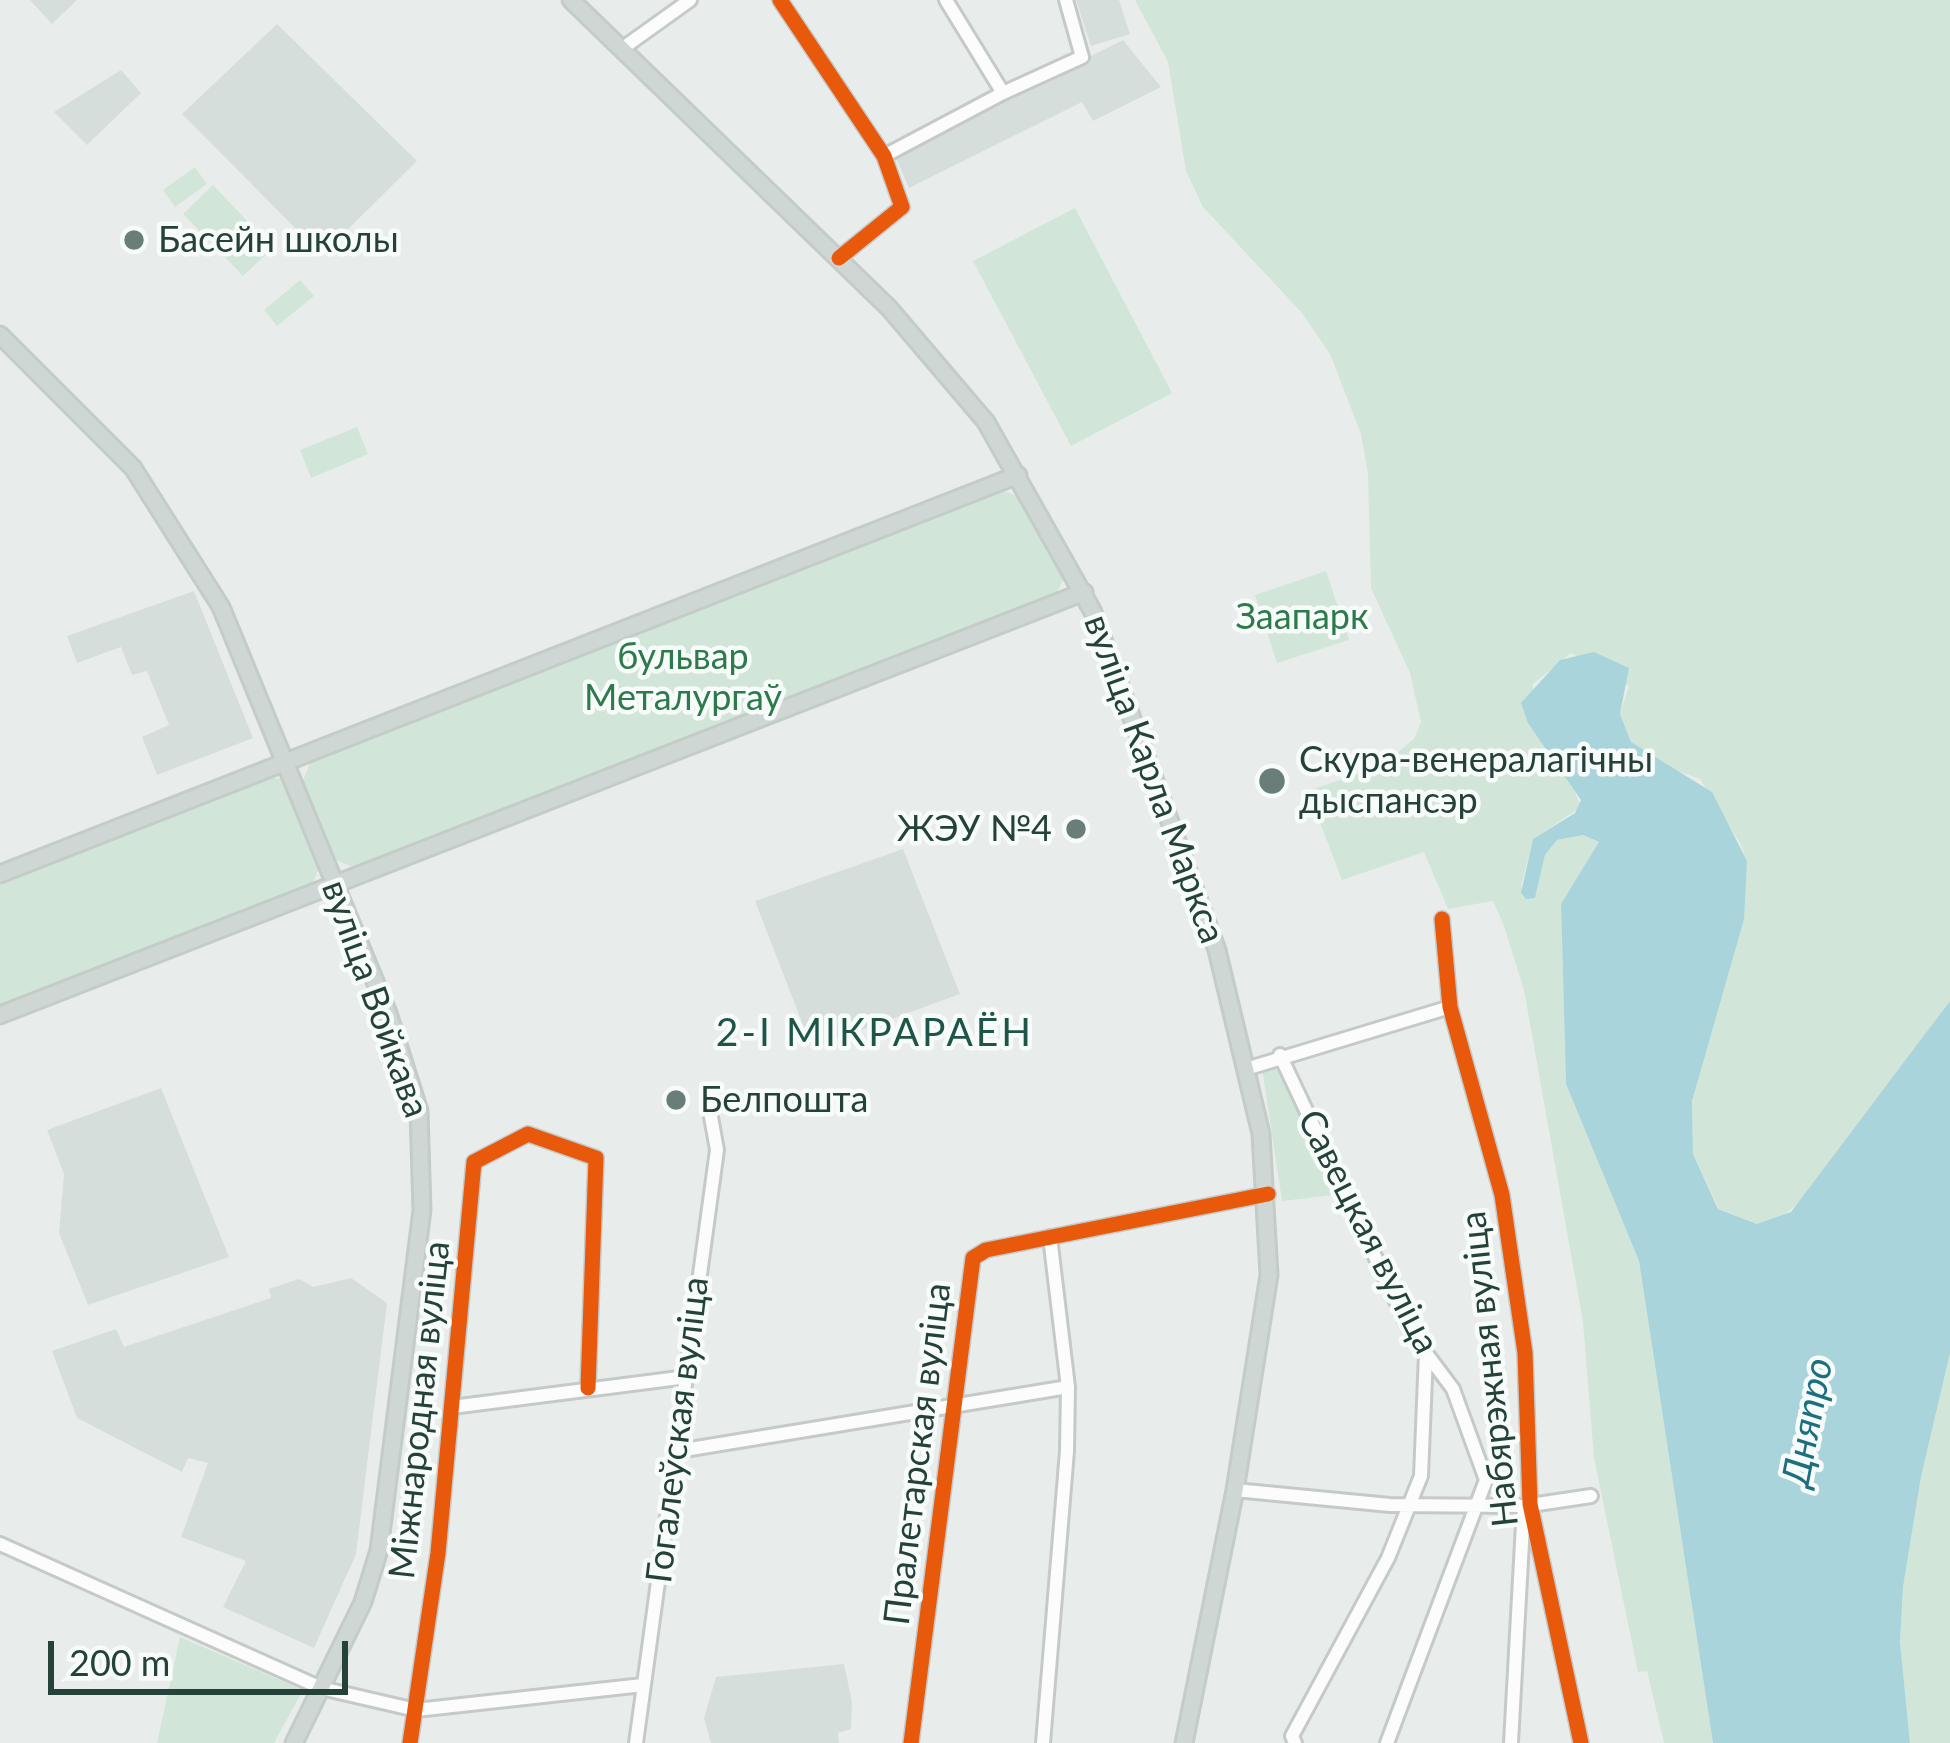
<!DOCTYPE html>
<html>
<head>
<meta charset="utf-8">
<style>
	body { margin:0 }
	#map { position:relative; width:1950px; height:1743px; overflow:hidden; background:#e8edeb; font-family:Lato,sans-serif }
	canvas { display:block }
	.scale { position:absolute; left:48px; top:1641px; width:300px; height:54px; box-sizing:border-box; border:6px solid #24423a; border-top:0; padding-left:15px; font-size:36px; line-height:42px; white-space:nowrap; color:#24423a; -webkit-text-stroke:9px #f7fbf9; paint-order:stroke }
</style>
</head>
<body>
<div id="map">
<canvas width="1950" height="1743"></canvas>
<div class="scale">200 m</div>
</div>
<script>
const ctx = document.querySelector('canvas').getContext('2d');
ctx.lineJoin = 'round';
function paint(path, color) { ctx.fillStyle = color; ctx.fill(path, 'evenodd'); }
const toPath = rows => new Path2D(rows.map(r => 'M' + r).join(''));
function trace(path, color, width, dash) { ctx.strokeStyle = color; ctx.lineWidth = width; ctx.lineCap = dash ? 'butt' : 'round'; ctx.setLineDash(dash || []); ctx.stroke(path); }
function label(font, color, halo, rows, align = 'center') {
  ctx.font = font + ' Lato,sans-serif'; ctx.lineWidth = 9; ctx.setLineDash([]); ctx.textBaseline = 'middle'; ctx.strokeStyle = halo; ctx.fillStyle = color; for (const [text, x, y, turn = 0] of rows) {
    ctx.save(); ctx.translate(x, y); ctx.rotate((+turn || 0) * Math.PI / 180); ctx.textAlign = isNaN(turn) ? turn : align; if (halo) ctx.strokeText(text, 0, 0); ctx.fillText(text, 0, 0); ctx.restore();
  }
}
const built = toPath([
	[30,0,77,0,52,24],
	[1076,0,1119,0,1130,34,1091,46],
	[277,24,417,161,322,255,182,114],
	[1123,40,1161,87,1093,121,1082,102,909,188,894,154],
	[121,70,141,93,87,145,54,112],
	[194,591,253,738,157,775,142,737,169,725,147,671,132,675,121,647,77,663,67,636],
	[903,849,960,994,812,1048,755,901],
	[161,1088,229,1257,88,1305,59,1233,64,1174,47,1130],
	[351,1278,387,1303,356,1554,314,1648,223,1607,246,1561,181,1537,208,1463,188,1458,182,1472,77,1418,52,1351,116,1329,124,1347,271,1298,269,1289,299,1279,313,1287],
	[844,1664,852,1702,851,1729,838,1733,839,1743,711,1743,704,1718,716,1677]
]);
const green = toPath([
	[1135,0,1950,0,1950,1001,1806,1197,1775,1222,1757,1224,1719,1209,1693,1154,1692,1101,1747,861,1740,843,1700,779,1661,765,1631,742,1620,714,1629,686,1571,653,1532,685,1581,807,1533,839,1521,887,1535,898,1545,855,1557,840,1583,835,1600,843,1561,904,1566,1084,1639,1261,1713,1743,1664,1743,1647,1671,1638,1672,1594,1458,1583,1322,1524,990,1504,926,1493,901,1448,909,1424,852,1342,880,1308,791,1381,766,1414,739,1421,722,1410,673,1371,588,1368,474,1361,434,1330,354,1302,313,1203,207,1186,171,1168,62],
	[195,167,207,184,175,207,163,190],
	[213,185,273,248,243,276,183,214],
	[1075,208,1172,393,1071,446,973,261],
	[300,280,314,296,277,326,264,310],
	[357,427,368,454,311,478,300,450],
	[1001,490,1021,497,1060,564,1063,581,1055,595,357,869,332,858,302,782,311,761],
	[1326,571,1349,640,1277,663,1255,595],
	[266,777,284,779,320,865,311,888,0,1009,0,880],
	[1280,1063,1334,1195,1282,1201,1262,1068],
	[1950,1353,1950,1743,1910,1743,1900,1642,1903,1587,1921,1477],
	[180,1637,303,1690,274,1743,157,1743]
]);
const water = toPath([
	[1594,652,1629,668,1620,714,1631,742,1712,792,1747,861,1744,919,1692,1101,1693,1154,1718,1209,1757,1224,1791,1212,1950,1001,1950,1353,1921,1477,1903,1587,1900,1642,1910,1743,1713,1743,1639,1261,1566,1084,1561,904,1599,842,1583,835,1557,840,1545,855,1535,898,1526,899,1521,893,1533,839,1575,813,1581,800,1528,723,1521,703,1560,660]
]);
const minor = toPath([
	[780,0,884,156,902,207,839,258],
	[623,48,690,0],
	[1003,93,1082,57,1066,0],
	[884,156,1003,93,946,0],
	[1442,919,1450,1007,1502,1195,1525,1353,1530,1504,1581,1743],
	[1280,1055,1411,1333,1453,1389,1486,1480,1387,1743],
	[1249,1068,1450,1007],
	[452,1407,687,1377],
	[678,1451,1068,1387],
	[1235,1490,1390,1505,1524,1506,1591,1496],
	[0,1544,321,1688,416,1710,643,1685],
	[410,1743,438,1553,474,1162,528,1134,596,1158,588,1388],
	[636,1743,717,1150,711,1117],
	[911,1743,973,1258,986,1250,1268,1194],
	[1043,1743,1067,1451,1068,1387,1050,1237],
	[1295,1743,1292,1736,1388,1558,1421,1476,1426,1353],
	[1511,1743,1524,1506]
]);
const major = toPath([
	[571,0,889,308,986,422,1093,612,1217,950,1261,1134,1269,1275,1235,1490,1184,1743],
	[0,335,133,468,221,607,388,1013,419,1111,422,1210,379,1550,363,1602,294,1743],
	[0,874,1018,475],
	[0,1015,1084,592]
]);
const cycleway = toPath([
	[780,0,884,156,902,207,839,258],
	[1442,919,1450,1007,1502,1195,1525,1353,1530,1504,1581,1743],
	[410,1743,438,1553,474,1162,528,1134,596,1158,588,1388],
	[911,1743,973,1258,986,1250,1268,1194]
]);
const markers = [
	[134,240,12,"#697e78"],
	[1272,781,15,"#697e78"],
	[1076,829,12,"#697e78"],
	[676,1100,12,"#697e78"]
];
const poiNames = [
	["Басейн школы",158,240],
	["Скура-венералагічны",1299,760],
	["дыспансэр",1299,801],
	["ЖЭУ №4",1052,829,"right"],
	["Белпошта",700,1100]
];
const parkNames = [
	["Заапарк",1302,617],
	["бульвар",683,657],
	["Металургаў",683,698]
];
const streetNames = [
	["вуліца Карла Маркса",1154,779,70],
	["вуліца Войкава",375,999,70],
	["Савецкая вуліца",1368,1232,63],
	["Набярэжная вуліца",1490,1369,-96],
	["Міжнародная вуліца",420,1410,-84],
	["Гогалеўская вуліца",678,1430,-83],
	["Пралетарская вуліца",918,1454,-83]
];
const neighbourhoodNames = [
	["2-І МІКРАРАЁН",875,1033]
];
const waterNames = [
	["Дняпро",1808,1422,-79]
];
paint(built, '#d6dedb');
paint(green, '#d1e6d8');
paint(water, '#a9d4db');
trace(minor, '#c5cac8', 18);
trace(major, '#c3ccc9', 21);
trace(minor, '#fcfcfc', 12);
trace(major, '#cfd7d5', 15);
trace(cycleway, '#e8590c', 15);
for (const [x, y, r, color] of markers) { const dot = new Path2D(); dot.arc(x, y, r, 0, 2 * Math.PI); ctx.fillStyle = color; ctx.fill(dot); trace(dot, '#f7fbf9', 4.5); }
label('36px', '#24423a', '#f7fbf9', poiNames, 'left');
label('36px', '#2d7a4b', '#f7fbf9', parkNames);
label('36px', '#24423a', '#f7fbf9', streetNames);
ctx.letterSpacing = '3px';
label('39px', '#1f5548', '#f7fbf9', neighbourhoodNames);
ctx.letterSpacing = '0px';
label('italic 39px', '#1c6f80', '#f7fbf9', waterNames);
</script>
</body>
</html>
